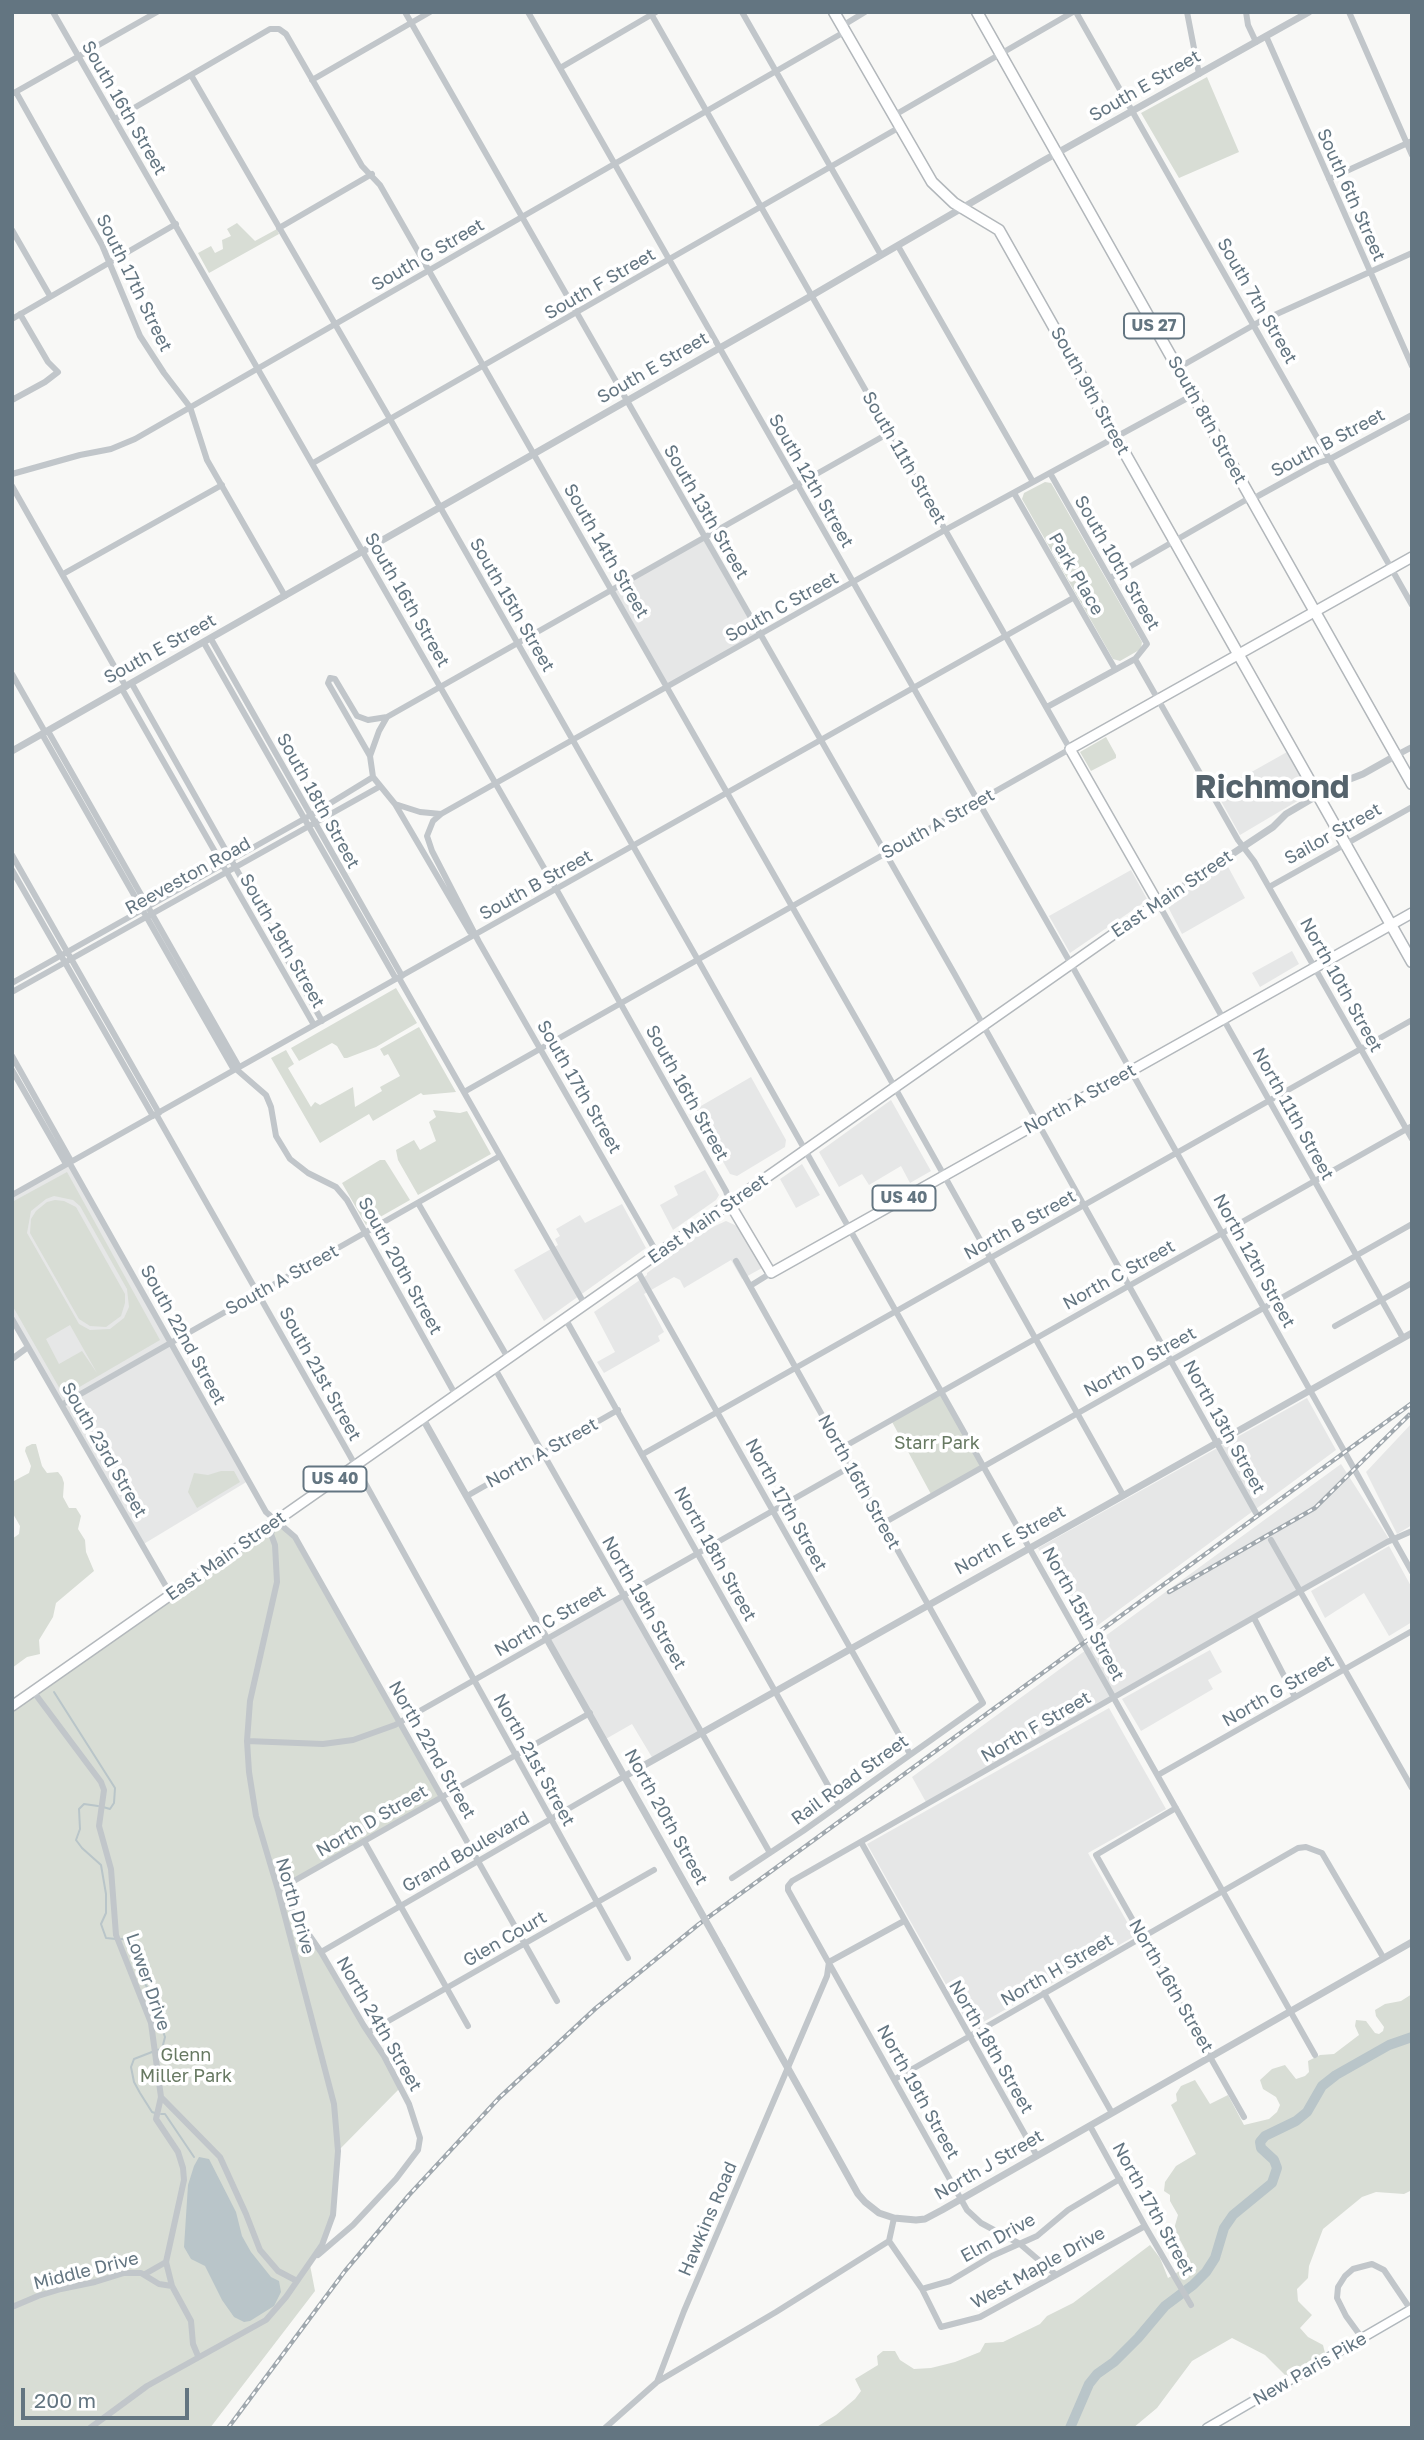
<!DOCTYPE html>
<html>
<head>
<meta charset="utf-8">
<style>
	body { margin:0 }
	#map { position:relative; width:1424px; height:2440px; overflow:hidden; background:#f8f8f6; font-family:"Golos Text",sans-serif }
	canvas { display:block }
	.frame { position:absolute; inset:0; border:14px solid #637581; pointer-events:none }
	.scale { position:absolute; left:21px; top:2388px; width:168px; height:32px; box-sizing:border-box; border:4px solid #637581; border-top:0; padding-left:9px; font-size:21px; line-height:24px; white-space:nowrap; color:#637581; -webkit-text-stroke:5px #fff; paint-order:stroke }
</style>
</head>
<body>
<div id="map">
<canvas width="1424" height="2440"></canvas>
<div class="frame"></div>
<div class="scale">200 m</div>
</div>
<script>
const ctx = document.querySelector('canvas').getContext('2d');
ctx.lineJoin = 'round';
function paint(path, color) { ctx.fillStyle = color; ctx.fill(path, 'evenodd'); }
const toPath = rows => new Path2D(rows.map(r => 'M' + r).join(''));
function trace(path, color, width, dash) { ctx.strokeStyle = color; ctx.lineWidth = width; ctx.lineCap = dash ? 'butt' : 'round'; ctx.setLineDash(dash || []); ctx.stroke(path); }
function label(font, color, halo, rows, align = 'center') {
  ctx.font = font + ' "Golos Text",sans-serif'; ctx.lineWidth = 7; ctx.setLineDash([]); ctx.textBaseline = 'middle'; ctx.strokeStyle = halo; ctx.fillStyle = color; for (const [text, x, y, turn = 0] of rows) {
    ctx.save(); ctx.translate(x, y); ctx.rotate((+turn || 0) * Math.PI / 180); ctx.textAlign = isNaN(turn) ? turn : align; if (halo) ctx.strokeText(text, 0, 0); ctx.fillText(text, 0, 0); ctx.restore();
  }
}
const built = toPath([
	[704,538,761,636,667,688,612,590],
	[1287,752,1311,793,1240,835,1216,792],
	[1226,863,1245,898,1182,934,1167,905],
	[1131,870,1147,899,1146,901,1070,953,1049,916],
	[1292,951,1299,964,1260,987,1252,973],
	[751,1077,786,1140,785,1147,737,1176,730,1174,694,1110],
	[891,1100,931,1171,910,1183,901,1166,869,1185,862,1174,839,1187,819,1152],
	[69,1162,248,1481,142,1545,12,1319,12,1195],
	[802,1164,820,1195,796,1208,780,1179],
	[705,1170,719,1195,716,1200,673,1230,660,1205,678,1195,674,1186],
	[622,1204,646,1248,544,1321,514,1270,558,1245,555,1239,560,1236,556,1229,580,1215,585,1223],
	[726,1221,737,1226,762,1268,742,1279,731,1260,684,1288,680,1280,674,1277,644,1294,664,1332,658,1336,660,1341,604,1373,597,1362,615,1352,594,1312,647,1275,647,1273,704,1231],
	[1307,1398,1336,1450,1086,1634,1038,1548],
	[1412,1423,1412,1525,1397,1534,1366,1472],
	[1341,1464,1389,1539,927,1804,912,1777],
	[1389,1546,1412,1588,1412,1622,1389,1636,1364,1593,1325,1618,1311,1591],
	[623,1595,701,1732,653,1759,632,1724,604,1740,547,1639],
	[1210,1650,1222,1672,1208,1680,1213,1689,1141,1731,1122,1699],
	[1109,1708,1166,1809,1088,1853,1135,1936,971,2029,867,1844]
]);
const green = toPath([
	[1207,77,1239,152,1179,178,1141,113],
	[237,223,255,241,277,229,279,234,209,273,198,253,211,246,215,253,223,249,222,240,231,236,227,229],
	[1045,482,1051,483,1054,488,1142,642,1141,649,1120,661,1113,659,1022,499,1024,493],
	[1106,737,1116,755,1116,758,1091,771,1080,752],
	[396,988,417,1023,376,1047,347,1058,344,1058,337,1046,332,1043,299,1061,291,1048],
	[419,1027,456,1092,423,1095,421,1093,373,1121,369,1114,320,1143,271,1058,286,1050,294,1064,288,1068,311,1107,315,1102,320,1105,353,1087,355,1107,382,1091,380,1087,400,1076,388,1054,384,1056,380,1049],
	[433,1110,460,1113,467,1111,491,1154,418,1195,398,1160,396,1150,414,1140,420,1150,436,1141,429,1122,436,1117],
	[380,1160,385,1160,410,1200,366,1225,342,1183],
	[67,1172,160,1340,64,1396,12,1305,12,1202],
	[54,1196,73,1200,80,1206,127,1289,129,1307,124,1318,110,1329,90,1330,79,1324,27,1233,31,1211,46,1199],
	[70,1325,97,1373,82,1351,59,1364,46,1339],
	[55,1200,64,1201,76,1207,125,1294,125,1303,121,1316,106,1327,90,1326,79,1319,30,1233,31,1219,36,1211,47,1202],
	[942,1391,983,1467,932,1496,891,1420],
	[32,1444,36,1444,42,1466,47,1473,58,1472,62,1477,64,1483,63,1497,69,1508,76,1508,81,1516,78,1529,85,1540,86,1552,94,1571,56,1603,53,1617,39,1640,40,1654,27,1657,12,1668,12,1539,19,1534,20,1526,12,1512,12,1482,29,1473,31,1466,25,1451,26,1447],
	[221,1471,234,1471,240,1482,197,1508,188,1492,194,1473,208,1475],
	[274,1521,288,1530,443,1797,279,1890,321,1952,401,2087,338,2151,333,2215,310,2265,315,2291,210,2428,12,2428,12,1706],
	[1412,1994,1412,2190,1404,2194,1376,2192,1362,2197,1323,2229,1309,2266,1308,2278,1297,2289,1298,2301,1312,2315,1300,2328,1308,2337,1323,2345,1325,2353,1286,2376,1265,2355,1232,2338,1192,2361,1157,2408,1133,2428,815,2428,836,2415,855,2399,861,2391,855,2379,878,2365,877,2356,883,2351,895,2351,900,2360,914,2369,931,2368,955,2362,980,2352,985,2343,1003,2342,1040,2324,1047,2316,1073,2303,1150,2245,1160,2258,1168,2278,1183,2269,1187,2261,1187,2253,1174,2229,1178,2215,1170,2201,1170,2195,1164,2191,1165,2182,1176,2166,1196,2154,1171,2105,1177,2101,1176,2094,1181,2086,1195,2080,1210,2104,1228,2095,1244,2125,1269,2119,1277,2112,1280,2105,1276,2097,1263,2089,1260,2080,1272,2069,1285,2065,1296,2079,1305,2076,1309,2072,1308,2061,1320,2055,1334,2054,1359,2035,1355,2026,1356,2020,1366,2021,1375,2033,1379,2034,1383,2031,1384,2027,1376,2016,1375,2010,1385,2004,1401,2001]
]);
const water = toPath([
	[199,2157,209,2159,236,2212,242,2236,251,2252,271,2277,279,2281,281,2292,274,2306,250,2321,244,2322,234,2317,222,2300,205,2266,191,2259,184,2247,188,2185,194,2166]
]);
const stream = toPath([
	[54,1692,115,1788,114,1803,110,1809,103,1807],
	[98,1806,84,1804,79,1809,80,1829,76,1840,82,1848,101,1865,106,1894,106,1913,101,1924,106,1938,116,1939],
	[121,1939,133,1940,141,1944,143,1954,137,1969,149,1991,165,2037,162,2049,157,2050],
	[152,2052,134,2059,131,2067,134,2082,140,2093,152,2112,155,2113],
	[161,2114,165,2114,194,2157]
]);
const river = toPath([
	[1070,2428,1089,2384,1097,2374,1114,2362,1138,2338,1165,2306,1193,2285,1206,2272,1215,2258,1224,2228,1233,2215,1272,2183,1277,2168,1274,2160,1261,2148,1260,2142,1265,2136,1296,2121,1307,2112,1322,2086,1336,2075,1389,2045,1412,2037]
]);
const minor = toPath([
	[53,12,559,894,726,1191,730,1204],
	[405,12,954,973,1256,1513],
	[528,12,1067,957,1412,1572],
	[742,12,881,255],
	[1076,12,1412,605],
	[1187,12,1199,74],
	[1246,12,1248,25,1256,42],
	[1349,12,1412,155],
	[842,26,865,12],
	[1266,36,1412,366],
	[560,68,656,12],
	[191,75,390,419,698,960,1315,2055],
	[312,80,430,12],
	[16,92,102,245,140,336,164,373,190,407,207,460,285,596],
	[12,94,157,12],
	[893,116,1073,12],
	[115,119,270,29,279,29,286,34,362,166,380,185,866,1036,1123,1495],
	[1329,179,1412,141],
	[279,228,372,174],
	[12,230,50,296],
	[898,246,1033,482],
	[12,319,176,224],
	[1178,368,1259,322,1412,253],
	[12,400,45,382,58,372,48,362,20,314],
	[313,463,900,127],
	[12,474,80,455,111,449,135,439,846,31],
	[12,486,126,687],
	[1014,493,1115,669],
	[63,574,222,485],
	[1110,578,1244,501,1258,496,1318,463,1330,459,1412,415],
	[211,639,402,976],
	[204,643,396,979],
	[1135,659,1238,840,1254,861,1412,1139],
	[12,674,45,732],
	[330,678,328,683,370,756,373,777,395,804,470,932,475,935],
	[330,678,335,679,357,716,368,720,387,717],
	[132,684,322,1021],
	[122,689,314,1025],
	[1047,707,1135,659,1147,644,1050,473],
	[48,731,239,1067],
	[42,734,234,1070],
	[370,756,379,731,387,717,889,433],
	[1395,756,1412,747],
	[395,804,420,812,441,814],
	[12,855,159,1113],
	[12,870,153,1116],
	[1269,887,1412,807],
	[1158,903,1403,1338],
	[399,978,585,1305],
	[12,983,311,815,373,777],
	[12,992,379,787],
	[12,1056,71,1161],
	[236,1069,266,1095,271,1107,276,1136,290,1159,308,1173,336,1187,347,1200,455,1394],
	[12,1070,66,1164],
	[464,1092,1070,749,650,12],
	[156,1114,349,1454,628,1958],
	[69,1162,266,1512,295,1537,557,2001],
	[12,1195,1073,598],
	[418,1203,508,1358],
	[657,1253,479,942,432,851,427,836,433,821,441,814,945,530,1193,395],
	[637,1270,910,1754],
	[750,1286,771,1273],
	[565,1318,839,1805],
	[12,1319,171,1595],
	[1335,1326,1412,1283],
	[12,1359,28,1347],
	[494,1367,770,1853],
	[63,1404,500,1156],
	[840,1449,1412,1126],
	[643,1454,1412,1020],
	[467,1496,618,1410],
	[882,1524,1412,1224],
	[1271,1540,1412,1788],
	[1254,1618,1295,1697],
	[33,1691,101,1782,104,1790,99,1826,111,1869,116,1935,151,2023,161,2097,156,2119,178,2152,183,2168,184,2180,166,2262],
	[247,1741,323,1744,353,1740,395,1725,850,1467],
	[1158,1775,1412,1631],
	[1176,1808,1096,1855,1244,2117],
	[364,1841,468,2026],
	[861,1842,1037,2156],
	[732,1878,803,1831,983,1703,736,1261],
	[321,1952,625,1776],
	[1044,1993,1112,2113],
	[369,2032,654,1870],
	[895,2079,1298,1848,1306,1847,1322,1853,1383,1957],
	[161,2097,220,2157,246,2214,260,2250,278,2271,297,2281],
	[1090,2126,1145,2226,1191,2305],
	[889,2241,922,2289,941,2327,980,2317,1145,2226],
	[318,2255,353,2225,396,2179,418,2150,420,2138,409,2104,384,2056,364,2026,321,1952,278,1890,590,1713],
	[166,2262,172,2286],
	[145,2274,166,2262],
	[1055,2274,1020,2244,981,2223,967,2210,788,1890,788,1886,792,1881,1300,1591,1387,1542,1412,1531],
	[922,2289,950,2281,992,2256,1037,2236,1068,2210,1120,2179],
	[12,2307,38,2296,61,2289,95,2282,124,2273,141,2273,159,2284,172,2286,191,2321,193,2344,198,2356],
	[1362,2338,1346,2316,1337,2298,1338,2287,1345,2276,1353,2269,1372,2264,1384,2270,1411,2310],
	[657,2382,684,2311,827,1976,829,1962,904,1921],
	[90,2428,147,2386,266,2320,286,2297,322,2245,333,2215,338,2151,334,2104,278,1890,256,1816,249,1772,247,1741,250,1701,277,1582,275,1545,271,1534,274,1522],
	[605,2428,657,2382,776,2312,889,2241,894,2218]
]);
const tertiary = toPath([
	[12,751,811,296,1041,162,1309,12],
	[1158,903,1273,827,1286,814,1337,784,1363,774,1395,756],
	[423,1419,694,1900],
	[625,1776,1412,1333],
	[722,1950,858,2194,865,2202,879,2213,894,2218,916,2220,925,2219,942,2210,1412,1942]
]);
const secondary = toPath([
	[1207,2428,1412,2309]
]);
const primary = toPath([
	[730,1204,771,1273,1412,913],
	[12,1706,1158,903,1070,749,1412,557]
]);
const trunk = toPath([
	[834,12,932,182,954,203,999,230,1412,962],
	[977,12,1412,784]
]);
const rail = toPath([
	[1169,1592,1315,1508,1409,1415],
	[228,2428,345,2271,409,2195,499,2098,596,2008,699,1924,1412,1403]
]);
const tertiaryBridge = toPath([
	[694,1900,722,1950]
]);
const shields = [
	[1154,326,60],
	[904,1198,63],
	[335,1479,63]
];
const shieldNames = [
	["US 27",1154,326],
	["US 40",904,1198],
	["US 40",335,1479]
];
const streetNames = [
	["South E Street",1145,86,-30],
	["South 16th Street",124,108,60],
	["South 6th Street",1351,195,66],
	["South G Street",428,255,-30],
	["South 17th Street",134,283,64],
	["South F Street",600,284,-30],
	["South 7th Street",1257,301,60],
	["South E Street",653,368,-30],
	["South 9th Street",1090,391,61],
	["South 8th Street",1207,420,61],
	["South B Street",1328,443,-28],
	["South 11th Street",904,458,60],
	["South 12th Street",811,481,60],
	["South 13th Street",706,512,60],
	["South 14th Street",606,551,60],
	["South 10th Street",1117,563,60],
	["Park Place",1076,574,60],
	["South 16th Street",407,600,60],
	["South 15th Street",512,605,60],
	["South C Street",782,607,-29],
	["South E Street",160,649,-29],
	["South 18th Street",318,801,61],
	["South A Street",938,824,-29],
	["Sailor Street",1333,834,-29],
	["Reeveston Road",188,876,-29],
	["South B Street",536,885,-29],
	["East Main Street",1172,894,-34],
	["South 19th Street",282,941,60],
	["North 10th Street",1341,985,61],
	["South 17th Street",579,1087,60],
	["South 16th Street",687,1093,61],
	["North A Street",1080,1099,-29],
	["North 11th Street",1293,1114,61],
	["East Main Street",708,1219,-35],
	["North B Street",1020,1225,-29],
	["North 12th Street",1254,1261,61],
	["South 20th Street",400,1266,61],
	["North C Street",1119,1275,-29],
	["South A Street",282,1280,-29],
	["South 22nd Street",183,1335,61],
	["North D Street",1140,1362,-29],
	["South 21st Street",320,1374,61],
	["North 13th Street",1224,1427,61],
	["South 23rd Street",104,1450,60],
	["North A Street",542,1453,-29],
	["North 16th Street",859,1482,61],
	["North 17th Street",786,1505,61],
	["North E Street",1010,1540,-29],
	["North 18th Street",715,1554,61],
	["East Main Street",226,1556,-35],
	["North 19th Street",644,1603,60],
	["North 15th Street",1083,1614,61],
	["North C Street",550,1621,-30],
	["North G Street",1278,1691,-30],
	["North F Street",1036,1727,-30],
	["North 22nd Street",432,1750,60],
	["North 21st Street",534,1760,61],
	["Rail Road Street",850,1780,-36],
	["North 20th Street",666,1817,61],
	["North D Street",372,1821,-30],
	["Grand Boulevard",466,1852,-30],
	["North Drive",295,1906,74],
	["Glen Court",505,1939,-30],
	["North H Street",1057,1970,-30],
	["Lower Drive",148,1982,71],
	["North 16th Street",1171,1986,60],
	["North 24th Street",379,2024,60],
	["North 18th Street",991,2047,60],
	["North 19th Street",918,2092,61],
	["North J Street",989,2165,-30],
	["North 17th Street",1153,2209,61],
	["Hawkins Road",708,2219,-67],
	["Elm Drive",998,2238,-29],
	["West Maple Drive",1038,2268,-29],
	["Middle Drive",86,2271,-14],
	["New Paris Pike",1310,2369,-30]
];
const parkNames = [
	["Starr Park",937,1443],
	["Glenn",186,2055],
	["Miller Park",186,2076]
];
const townNames = [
	["Richmond",1272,788]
];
paint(built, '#e6e7e7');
paint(green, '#d8ddd5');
paint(water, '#b9c5c9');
trace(stream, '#b9c5c9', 2);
trace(river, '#b9c5c9', 10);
trace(secondary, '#b1b8bd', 11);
trace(primary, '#b3b8bc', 12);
trace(trunk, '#b2b7bb', 13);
trace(minor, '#c1c6ca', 6);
trace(tertiary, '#c1c6ca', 7);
trace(secondary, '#fff', 8);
trace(primary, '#fff', 9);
trace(trunk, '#fff', 10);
trace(rail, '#a0a8ae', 4.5);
trace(rail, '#fff', 2, [5]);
trace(tertiaryBridge, '#c1c6ca', 7);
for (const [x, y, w] of shields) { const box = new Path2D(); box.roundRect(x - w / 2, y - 12.5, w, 25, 5); ctx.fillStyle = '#fff'; ctx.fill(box); trace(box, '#637581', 2); }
label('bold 16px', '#637581', null, shieldNames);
label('18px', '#637581', '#fff', streetNames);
label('18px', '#677962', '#fff', parkNames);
label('bold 32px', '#55636c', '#fff', townNames);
</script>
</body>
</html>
